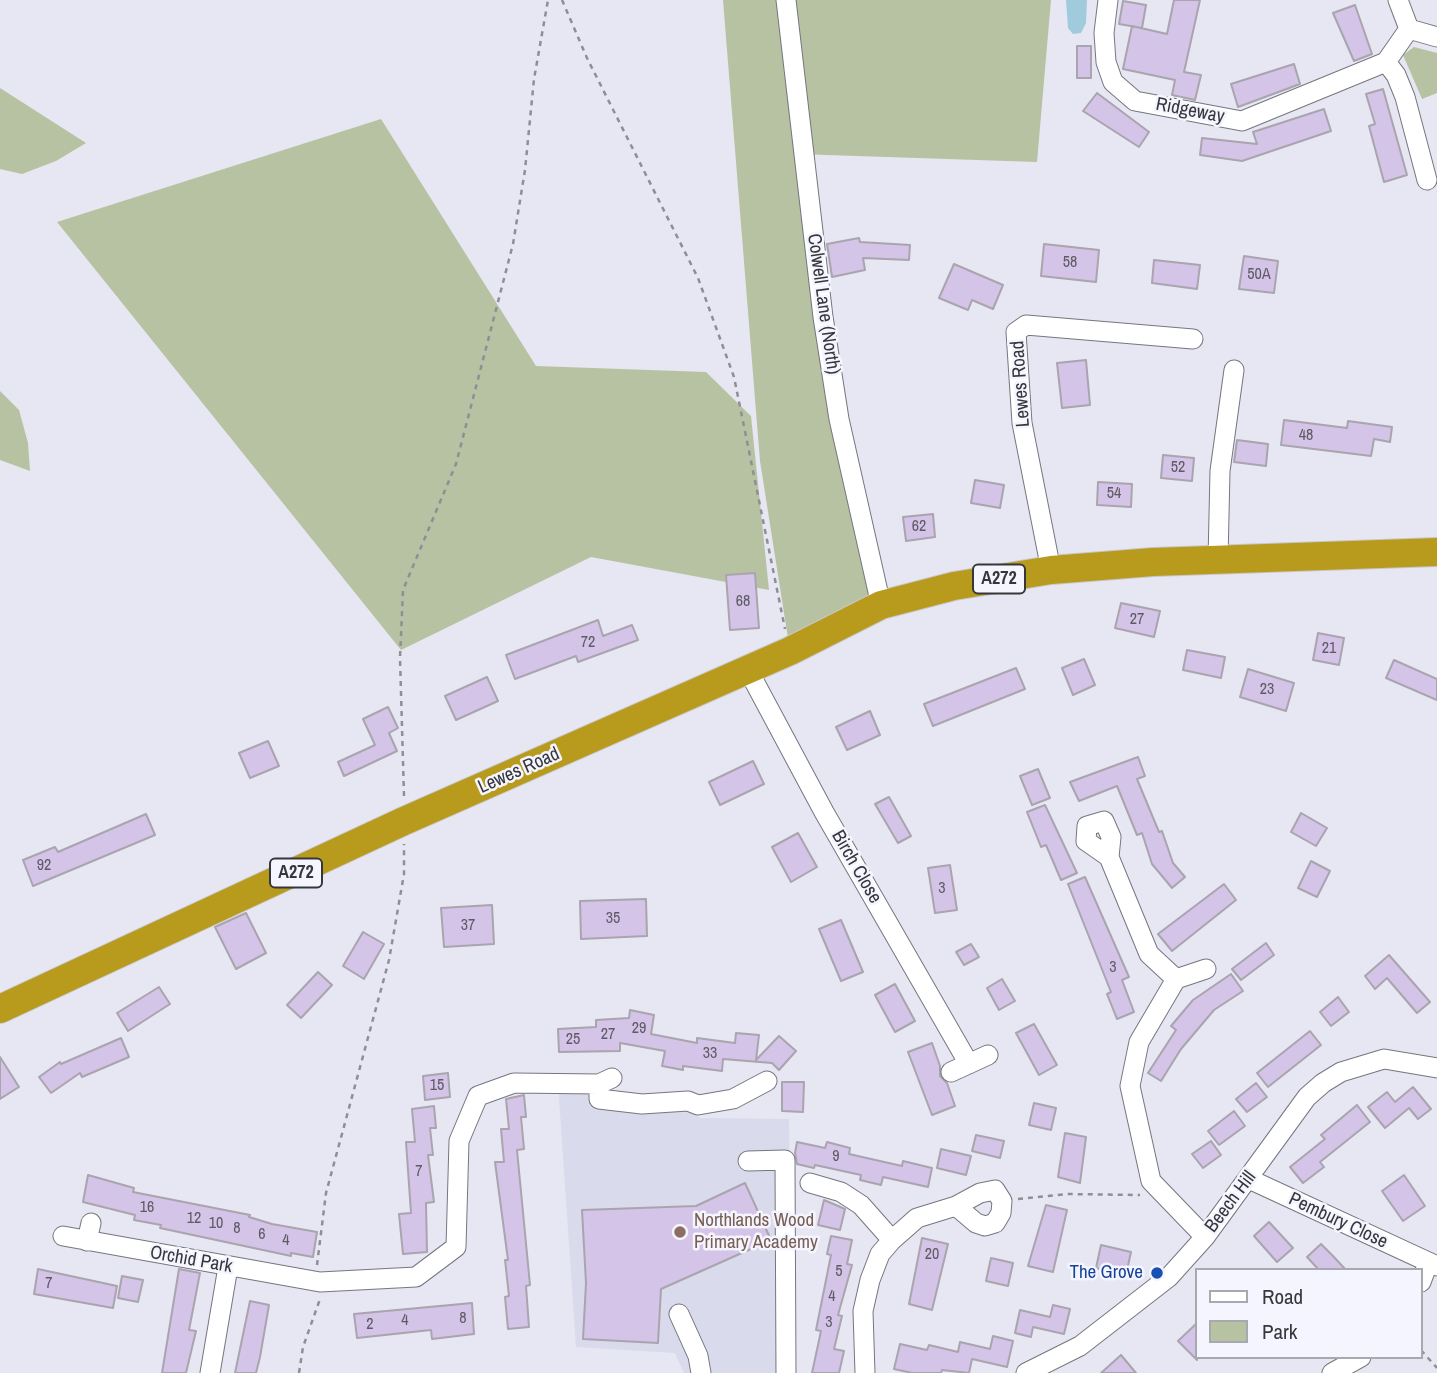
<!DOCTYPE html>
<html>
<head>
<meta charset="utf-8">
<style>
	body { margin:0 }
	#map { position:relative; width:1437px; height:1373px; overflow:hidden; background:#e6e7f2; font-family:"Archivo Narrow",sans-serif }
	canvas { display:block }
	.legend { position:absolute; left:1195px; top:1268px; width:228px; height:91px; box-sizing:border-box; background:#f4f5fe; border:2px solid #a8a9b0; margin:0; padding:9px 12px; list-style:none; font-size:21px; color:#36373b }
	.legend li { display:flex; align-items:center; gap:14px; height:35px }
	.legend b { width:35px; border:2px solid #a8a9b0 }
</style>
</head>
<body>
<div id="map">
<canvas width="1437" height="1373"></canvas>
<ul class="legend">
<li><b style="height:9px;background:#fff"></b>Road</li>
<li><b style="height:19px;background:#b7c2a3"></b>Park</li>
</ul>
</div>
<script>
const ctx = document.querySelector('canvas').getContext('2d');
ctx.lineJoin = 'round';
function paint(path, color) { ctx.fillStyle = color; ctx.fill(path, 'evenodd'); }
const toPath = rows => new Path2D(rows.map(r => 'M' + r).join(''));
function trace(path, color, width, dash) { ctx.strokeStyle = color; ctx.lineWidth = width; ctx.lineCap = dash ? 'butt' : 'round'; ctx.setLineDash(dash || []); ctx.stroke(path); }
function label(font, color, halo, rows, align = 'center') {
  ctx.font = font + ' "Archivo Narrow",sans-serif'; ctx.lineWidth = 5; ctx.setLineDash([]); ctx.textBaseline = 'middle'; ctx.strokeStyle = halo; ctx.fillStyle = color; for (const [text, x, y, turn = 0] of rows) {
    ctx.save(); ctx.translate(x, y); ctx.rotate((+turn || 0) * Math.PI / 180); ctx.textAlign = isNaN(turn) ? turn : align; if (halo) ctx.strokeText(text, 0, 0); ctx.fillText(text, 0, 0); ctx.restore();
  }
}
const built = toPath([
	[558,1083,599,1099,688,1101,699,1118,789,1119,792,1373,684,1373,675,1353,576,1347]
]);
const green = toPath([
	[723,0,1051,0,1037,162,797,154,881,605,790,651,760,461],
	[1414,47,1437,53,1437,93,1422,99,1403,55],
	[0,88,86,143,56,161,22,174,0,169],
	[381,119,536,366,706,372,751,416,769,590,591,557,401,650,57,222],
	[0,391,19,410,28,443,30,471,0,460]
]);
const water = toPath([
	[1066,0,1087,0,1086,23,1081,33,1073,34,1068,28]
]);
const building = toPath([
	[1174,0,1200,0,1184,72,1201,75,1195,100,1172,95,1175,80,1123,69,1132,26,1167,34,1174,0],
	[1123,1,1146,5,1142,28,1119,24,1123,1],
	[1355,5,1372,54,1354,61,1333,13,1355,5],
	[1077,46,1091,46,1091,78,1077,78,1077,46],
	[1294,64,1300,84,1238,107,1231,84,1294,64],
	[1383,89,1407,175,1384,182,1369,126,1375,124,1366,94,1383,89],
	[1097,93,1149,132,1139,147,1083,111,1097,93],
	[1324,109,1331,131,1242,161,1200,155,1202,138,1257,144,1253,132,1324,109],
	[859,238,860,242,910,245,909,260,863,258,865,270,832,277,827,244,859,238],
	[1044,244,1099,250,1096,282,1041,276,1044,244],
	[1244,256,1278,261,1274,293,1239,289,1244,256],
	[1154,260,1200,265,1197,289,1152,283,1154,260],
	[954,264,1003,285,993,309,972,300,968,310,939,298,954,264],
	[1086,360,1090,405,1062,408,1057,363,1086,360],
	[1284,420,1347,428,1348,421,1392,427,1390,442,1374,439,1371,456,1281,445,1284,420],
	[1237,440,1268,444,1266,466,1234,462,1237,440],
	[1163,455,1194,458,1192,481,1161,478,1163,455],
	[975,480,1004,485,1000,508,971,503,975,480],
	[1098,482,1132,484,1131,507,1097,505,1098,482],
	[933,514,935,537,906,541,903,517,933,514],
	[755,573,759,628,730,630,726,575,755,573],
	[1121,603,1160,611,1154,637,1115,628,1121,603],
	[598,620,603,636,632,625,638,640,578,662,576,656,515,679,506,655,598,620],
	[1318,633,1344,638,1339,665,1313,660,1318,633],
	[1187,650,1225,657,1221,678,1183,670,1187,650],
	[1084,659,1095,685,1073,695,1062,668,1084,659],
	[1394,660,1437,679,1437,700,1386,678,1394,660],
	[1016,668,1025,689,933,726,924,704,1016,668],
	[1248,669,1294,683,1286,711,1240,697,1248,669],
	[487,677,498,701,456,720,445,696,487,677],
	[388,707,398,728,389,733,397,751,344,776,338,762,375,745,363,719,388,707],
	[870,711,880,735,847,750,836,727,870,711],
	[268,741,279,766,250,778,239,753,268,741],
	[1138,757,1145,776,1137,779,1159,832,1162,831,1173,863,1185,877,1172,888,1152,864,1142,833,1137,835,1117,786,1079,801,1070,782,1138,757],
	[753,761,764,784,720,805,709,782,753,761],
	[1038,769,1050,798,1032,805,1020,776,1038,769],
	[889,797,911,836,898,843,875,804,889,797],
	[1045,805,1077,873,1061,880,1046,845,1041,847,1027,812,1045,805],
	[1301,813,1327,828,1316,846,1291,832,1301,813],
	[146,814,155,835,33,886,23,860,55,847,58,852,146,814],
	[798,833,817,867,791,882,772,847,798,833],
	[1311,861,1330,871,1317,897,1298,888,1311,861],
	[950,865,957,910,935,913,928,868,950,865],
	[1085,877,1129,977,1122,980,1134,1012,1117,1019,1107,994,1111,992,1068,884,1085,877],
	[1224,884,1236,900,1172,951,1158,934,1224,884],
	[646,899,647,936,581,939,580,901,646,899],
	[492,905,494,944,444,947,441,908,492,905],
	[246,913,266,953,236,969,215,927,246,913],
	[841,920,863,972,841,981,819,929,841,920],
	[363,932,384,944,364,979,343,966,363,932],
	[1266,943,1274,955,1241,980,1232,969,1266,943],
	[971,944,979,957,964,965,956,952,971,944],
	[1389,955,1430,1002,1417,1013,1387,978,1375,989,1365,976,1389,955],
	[318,972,332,985,301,1018,287,1005,318,972],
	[1231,974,1243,991,1214,1010,1181,1049,1161,1081,1148,1073,1176,1030,1171,1026,1193,1000,1231,974],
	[1002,979,1015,1001,999,1010,987,988,1002,979],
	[895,984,915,1021,895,1032,875,995,895,984],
	[159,987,170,1004,128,1031,117,1013,159,987],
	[1338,997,1349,1012,1331,1026,1320,1012,1338,997],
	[630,1010,654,1015,651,1034,697,1043,697,1038,735,1043,736,1033,759,1035,756,1060,779,1036,796,1051,779,1070,772,1063,723,1059,722,1071,683,1066,683,1070,662,1066,665,1051,620,1043,620,1051,559,1052,558,1029,596,1027,596,1020,629,1018,630,1010],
	[1034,1024,1057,1065,1039,1075,1016,1033,1034,1024],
	[1310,1031,1321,1045,1268,1087,1257,1073,1310,1031],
	[121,1038,129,1057,82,1077,80,1073,51,1093,39,1077,60,1062,61,1064,121,1038],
	[932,1043,940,1066,940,1076,947,1083,955,1106,932,1115,908,1052,932,1043],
	[0,1057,19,1087,0,1099,0,1057],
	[448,1073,450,1097,425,1100,423,1076,448,1073],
	[782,1082,804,1082,803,1112,782,1111,782,1082],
	[1256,1083,1267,1097,1247,1112,1236,1099,1256,1083],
	[1413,1087,1431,1109,1418,1119,1409,1108,1385,1128,1368,1107,1387,1092,1395,1102,1413,1087],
	[524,1095,526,1117,521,1117,524,1149,517,1150,530,1285,526,1286,529,1327,508,1329,505,1297,509,1296,505,1260,508,1260,495,1162,504,1162,501,1129,509,1129,506,1099,524,1095],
	[1034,1103,1056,1108,1051,1130,1029,1125,1034,1103],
	[1357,1105,1370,1122,1320,1162,1324,1167,1303,1183,1290,1167,1325,1139,1321,1135,1357,1105],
	[434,1106,436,1128,430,1128,433,1155,428,1155,434,1202,426,1203,427,1252,403,1254,399,1214,411,1213,406,1142,415,1142,412,1109,434,1106],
	[1234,1111,1245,1126,1219,1145,1208,1131,1234,1111],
	[1065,1133,1086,1137,1080,1183,1058,1177,1065,1133],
	[976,1135,1004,1141,1000,1158,972,1151,976,1135],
	[1211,1141,1221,1155,1203,1168,1192,1154,1211,1141],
	[797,1142,825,1148,827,1142,850,1148,849,1154,902,1166,903,1161,932,1168,928,1187,883,1177,881,1185,860,1180,861,1175,815,1165,814,1168,797,1164,795,1153,797,1142],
	[941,1149,971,1156,966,1175,937,1168,941,1149],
	[88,1175,134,1188,133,1192,250,1215,249,1217,272,1224,317,1232,313,1257,291,1253,291,1256,160,1228,161,1225,134,1220,135,1215,83,1202,88,1175],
	[1404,1175,1425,1206,1403,1221,1382,1191,1404,1175],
	[745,1183,771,1240,661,1289,658,1343,583,1339,586,1283,582,1210,696,1206,745,1183],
	[824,1200,845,1209,840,1230,818,1225,824,1200],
	[1046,1205,1067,1210,1053,1272,1028,1266,1046,1205],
	[1269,1222,1293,1248,1277,1262,1254,1236,1269,1222],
	[831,1236,852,1240,847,1264,852,1265,838,1315,842,1316,834,1349,844,1351,839,1373,812,1373,821,1331,816,1330,831,1255,827,1254,831,1236],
	[922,1238,948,1244,932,1310,909,1304,922,1238],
	[1321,1244,1332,1255,1346,1270,1319,1270,1307,1257,1321,1244],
	[1101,1245,1131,1252,1126,1275,1096,1268,1101,1245],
	[991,1258,1013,1263,1008,1286,986,1281,991,1258],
	[38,1269,117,1286,113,1308,34,1294,38,1269],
	[179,1269,200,1273,189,1330,196,1331,186,1373,162,1373,179,1269],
	[122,1276,143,1280,138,1302,118,1298,122,1276],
	[250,1301,269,1305,260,1357,256,1373,235,1373,250,1301],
	[472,1303,474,1334,432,1339,431,1330,357,1338,354,1314,472,1303],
	[1053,1305,1070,1309,1064,1334,1033,1327,1031,1337,1015,1333,1020,1310,1050,1317,1053,1305],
	[1197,1323,1197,1360,1178,1341,1197,1323],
	[993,1336,1013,1341,1007,1367,972,1359,969,1373,942,1370,941,1373,912,1373,894,1369,900,1344,927,1350,929,1345,958,1352,960,1342,990,1349,993,1336],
	[1121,1355,1136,1373,1101,1373,1121,1355]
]);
const path = toPath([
	[562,0,587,58,698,278,734,377,785,629],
	[404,796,400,658,403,590,456,464,513,244,525,170,534,79,548,0],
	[1018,1199,1067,1194,1140,1195],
	[317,1265,326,1193,389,960,404,874,404,844],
	[1421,1350,1437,1368],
	[299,1373,303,1347,320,1299]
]);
const minor = toPath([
	[786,0,823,317,839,419,881,605],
	[1108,0,1104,33,1106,62,1113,82,1135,101,1242,121,1386,62,1409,29,1398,0],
	[1409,29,1437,37],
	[1386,62,1396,75,1405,97,1427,180],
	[1218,560,1220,471,1234,370],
	[1051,570,1022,423,1016,332,1026,325,1193,339],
	[747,668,824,812,969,1064],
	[1109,857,1111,837,1104,821,1087,826,1086,841,1109,857,1149,954,1176,979,1139,1042,1130,1086,1151,1181,1205,1237],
	[1176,979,1206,969],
	[951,1072,988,1055],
	[599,1084,599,1099,642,1104,688,1101,698,1105,733,1099,767,1081],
	[748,1161,785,1160,786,1373],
	[1249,1179,1437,1266],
	[810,1183,841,1192,861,1205,892,1240],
	[63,1236,320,1282,416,1277,456,1247,459,1141,478,1096,514,1083,599,1084,612,1078],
	[87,1241,91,1223],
	[1421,1282,1428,1263],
	[679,1314,698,1356,701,1373],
	[210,1373,228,1267],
	[865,1373,863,1311,870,1280,880,1254,892,1240,917,1218,956,1206,980,1193,995,1190,1002,1201,1001,1213,995,1223,985,1226,976,1223,956,1206],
	[1026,1373,1080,1346,1169,1277,1205,1237,1307,1097,1323,1083,1341,1072,1384,1059,1437,1068],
	[1332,1373,1361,1357]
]);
const highway = toPath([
	[0,1009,404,821,790,651,881,605,954,586,1051,570,1153,562,1437,552]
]);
const markers = [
	[680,1232,7,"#8d6e63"],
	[1157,1273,7,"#1a4fb4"]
];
const numberNames = [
	["58",1070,263],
	["50A",1259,275],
	["48",1306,436],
	["52",1178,468],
	["54",1114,494],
	["62",919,527],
	["68",743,602],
	["27",1137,620],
	["72",588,643],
	["21",1329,649],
	["23",1267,690],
	["92",44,866],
	["3",942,889],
	["35",613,919],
	["37",468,926],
	["3",1113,968],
	["29",639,1029],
	["27",608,1035],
	["25",573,1040],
	["33",710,1054],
	["15",437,1086],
	["9",836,1157],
	["7",419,1172],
	["16",147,1208],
	["12",194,1219],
	["10",216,1224],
	["8",237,1229],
	["6",262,1235],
	["4",286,1241],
	["20",932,1255],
	["5",839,1272],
	["7",49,1284],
	["4",832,1297],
	["8",463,1319],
	["4",405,1321],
	["3",829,1323],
	["2",370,1325]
];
const shields = [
	[999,579,52],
	[296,873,52]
];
const shieldNames = [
	["A272",999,579],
	["A272",296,873]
];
const streetNames = [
	["Ridgeway",1190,111,11],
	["Colwell Lane (North)",823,304,82],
	["Lewes Road",1021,384,-94],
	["Lewes Road",519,771,-24],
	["Birch Close",856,867,60],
	["Beech Hill",1231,1202,-53],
	["Pembury Close",1338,1221,25],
	["Orchid Park",191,1260,10]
];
const educationNames = [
	["Northlands Wood",694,1221],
	["Primary Academy",694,1243]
];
const transitNames = [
	["The Grove",1143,1273]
];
paint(built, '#d9daeb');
paint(green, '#b7c2a3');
paint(water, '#a0cbdc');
paint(building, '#d4c4e7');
trace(building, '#a9a4ae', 2);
trace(minor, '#75767f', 21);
trace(highway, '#c7c7c8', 30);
trace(path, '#8e8f96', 2.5, [5, 5]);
trace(minor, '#fff', 19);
trace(highway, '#b89b1c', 28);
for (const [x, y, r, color] of markers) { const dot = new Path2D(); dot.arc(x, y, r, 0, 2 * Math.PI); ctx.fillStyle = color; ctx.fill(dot); trace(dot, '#f4f5fe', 2.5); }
label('16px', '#5e5a66', null, numberNames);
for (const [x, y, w] of shields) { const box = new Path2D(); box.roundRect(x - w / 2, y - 14.5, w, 29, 5); ctx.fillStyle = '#f4f5fe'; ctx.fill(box); trace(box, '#36373b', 2); }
label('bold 18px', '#36373b', null, shieldNames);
label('19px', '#36373b', '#f4f5fe', streetNames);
label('19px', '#785e54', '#f4f5fe', educationNames, 'left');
label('19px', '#164399', '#f4f5fe', transitNames, 'right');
</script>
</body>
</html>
